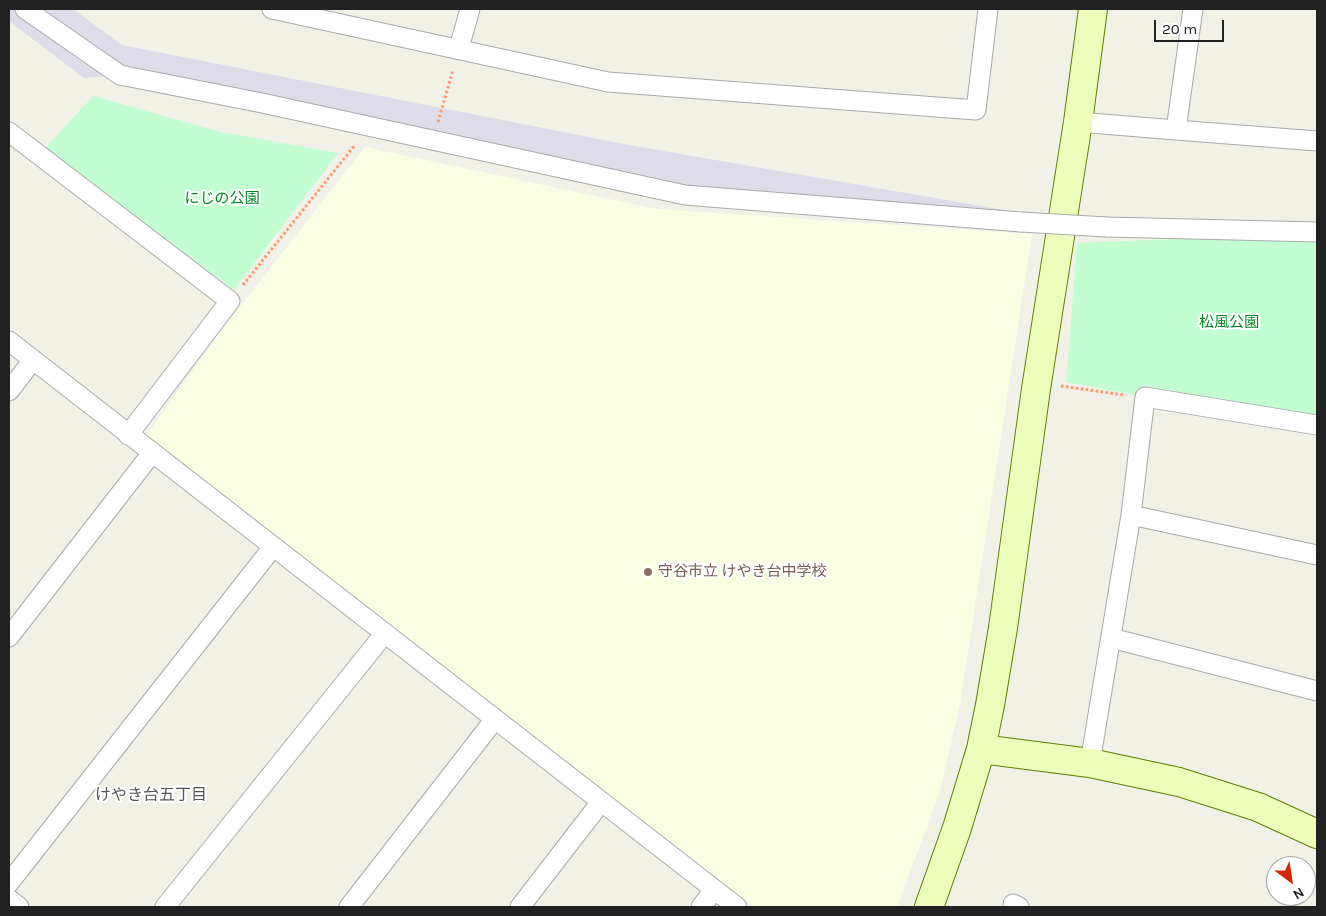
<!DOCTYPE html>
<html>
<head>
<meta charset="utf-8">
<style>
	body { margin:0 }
	#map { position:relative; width:1326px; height:916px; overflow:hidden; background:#f2f1e8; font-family:Karla,sans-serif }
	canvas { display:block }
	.frame { position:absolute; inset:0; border:10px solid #222; pointer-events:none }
	.north { position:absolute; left:1266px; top:856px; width:50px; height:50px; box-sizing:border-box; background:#fff; border:1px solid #a7a7a7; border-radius:50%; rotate:149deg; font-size:14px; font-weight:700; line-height:20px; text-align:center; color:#222 }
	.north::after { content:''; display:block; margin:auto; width:18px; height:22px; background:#d32600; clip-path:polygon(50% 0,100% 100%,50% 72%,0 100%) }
	.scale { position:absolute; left:1154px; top:20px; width:70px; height:22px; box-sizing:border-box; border:2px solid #222; border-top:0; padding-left:6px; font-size:15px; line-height:18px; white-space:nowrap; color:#222; -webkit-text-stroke:4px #fff; paint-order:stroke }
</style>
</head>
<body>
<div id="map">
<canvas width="1326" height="916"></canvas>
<div class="frame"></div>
<div class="north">N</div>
<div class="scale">20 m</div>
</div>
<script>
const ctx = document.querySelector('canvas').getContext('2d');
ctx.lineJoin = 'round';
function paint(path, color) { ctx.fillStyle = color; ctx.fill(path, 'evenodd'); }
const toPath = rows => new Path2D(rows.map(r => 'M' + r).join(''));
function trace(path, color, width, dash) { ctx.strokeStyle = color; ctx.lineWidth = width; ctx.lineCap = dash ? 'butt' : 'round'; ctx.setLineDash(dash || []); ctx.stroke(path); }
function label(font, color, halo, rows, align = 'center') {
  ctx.font = font + ' Karla,"Noto Sans JP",sans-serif'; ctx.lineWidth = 4; ctx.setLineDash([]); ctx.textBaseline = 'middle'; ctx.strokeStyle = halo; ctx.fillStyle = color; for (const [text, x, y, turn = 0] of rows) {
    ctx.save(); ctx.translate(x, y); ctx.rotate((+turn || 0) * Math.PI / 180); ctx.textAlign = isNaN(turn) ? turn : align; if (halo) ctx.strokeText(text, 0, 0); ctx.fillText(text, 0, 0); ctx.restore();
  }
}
const education = toPath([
	[365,147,656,209,1032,234,960,704,940,791,897,907,754,907,143,440,218,335]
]);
const park = toPath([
	[93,96,221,132,338,153,234,290,45,148],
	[1317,233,1317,425,1145,397,1066,382,1077,243]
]);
const plaza = toPath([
	[9,9,73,9,122,45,629,145,1056,219,1317,232,1044,233,685,195,120,75,84,78,9,21]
]);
const path = toPath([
	[438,122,453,70],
	[243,285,355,145],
	[1061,386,1124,395]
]);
const street = toPath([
	[25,9,120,75,262,103,685,195,1021,222],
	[272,9,608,82,976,110,988,9],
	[459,48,470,9],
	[1078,122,1176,130,1193,9],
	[1176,130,1317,141],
	[9,132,230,301,128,435],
	[1107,227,1317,232],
	[9,341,737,907],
	[9,391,33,360],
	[1131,515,1317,555],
	[9,637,152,453],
	[1111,638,1317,691],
	[1090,763,1131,515,1145,397,1317,425],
	[9,883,273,547],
	[9,899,19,907],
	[165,907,385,633],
	[349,907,495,719],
	[520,907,601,802],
	[701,907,714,890],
	[1013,907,1013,904,1019,907]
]);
const secondary = toPath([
	[981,749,1090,763,1179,782,1258,807,1317,834],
	[929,907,957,828,981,749,990,705,1003,628,1036,389,1078,122,1093,9]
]);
const streetBridge = toPath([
	[1021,222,1107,227]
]);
const markers = [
	[648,572,5,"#8d6e63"]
];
const parkNames = [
	["にじの公園",222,199],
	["松風公園",1229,323]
];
const educationNames = [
	["守谷市立 けやき台中学校",658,572]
];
const neighbourhoodNames = [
	["けやき台五丁目",151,795]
];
paint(education, '#faffe4');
paint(park, '#c3fed3');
paint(plaza, '#dedce8');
trace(street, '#a9a9a9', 21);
trace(secondary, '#5c8100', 30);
trace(path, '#ff966c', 3, [2.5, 2.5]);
trace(street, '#fff', 19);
trace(secondary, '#eefeba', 28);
trace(streetBridge, '#a9a9a9', 21, []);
trace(streetBridge, '#fff', 19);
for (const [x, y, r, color] of markers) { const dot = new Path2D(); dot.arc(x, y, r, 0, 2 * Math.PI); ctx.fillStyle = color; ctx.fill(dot); trace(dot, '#fff', 2); }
label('15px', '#048626', '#fff', parkNames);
label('15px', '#785e54', '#fff', educationNames, 'left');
label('16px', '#555', '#fff', neighbourhoodNames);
</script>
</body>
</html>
